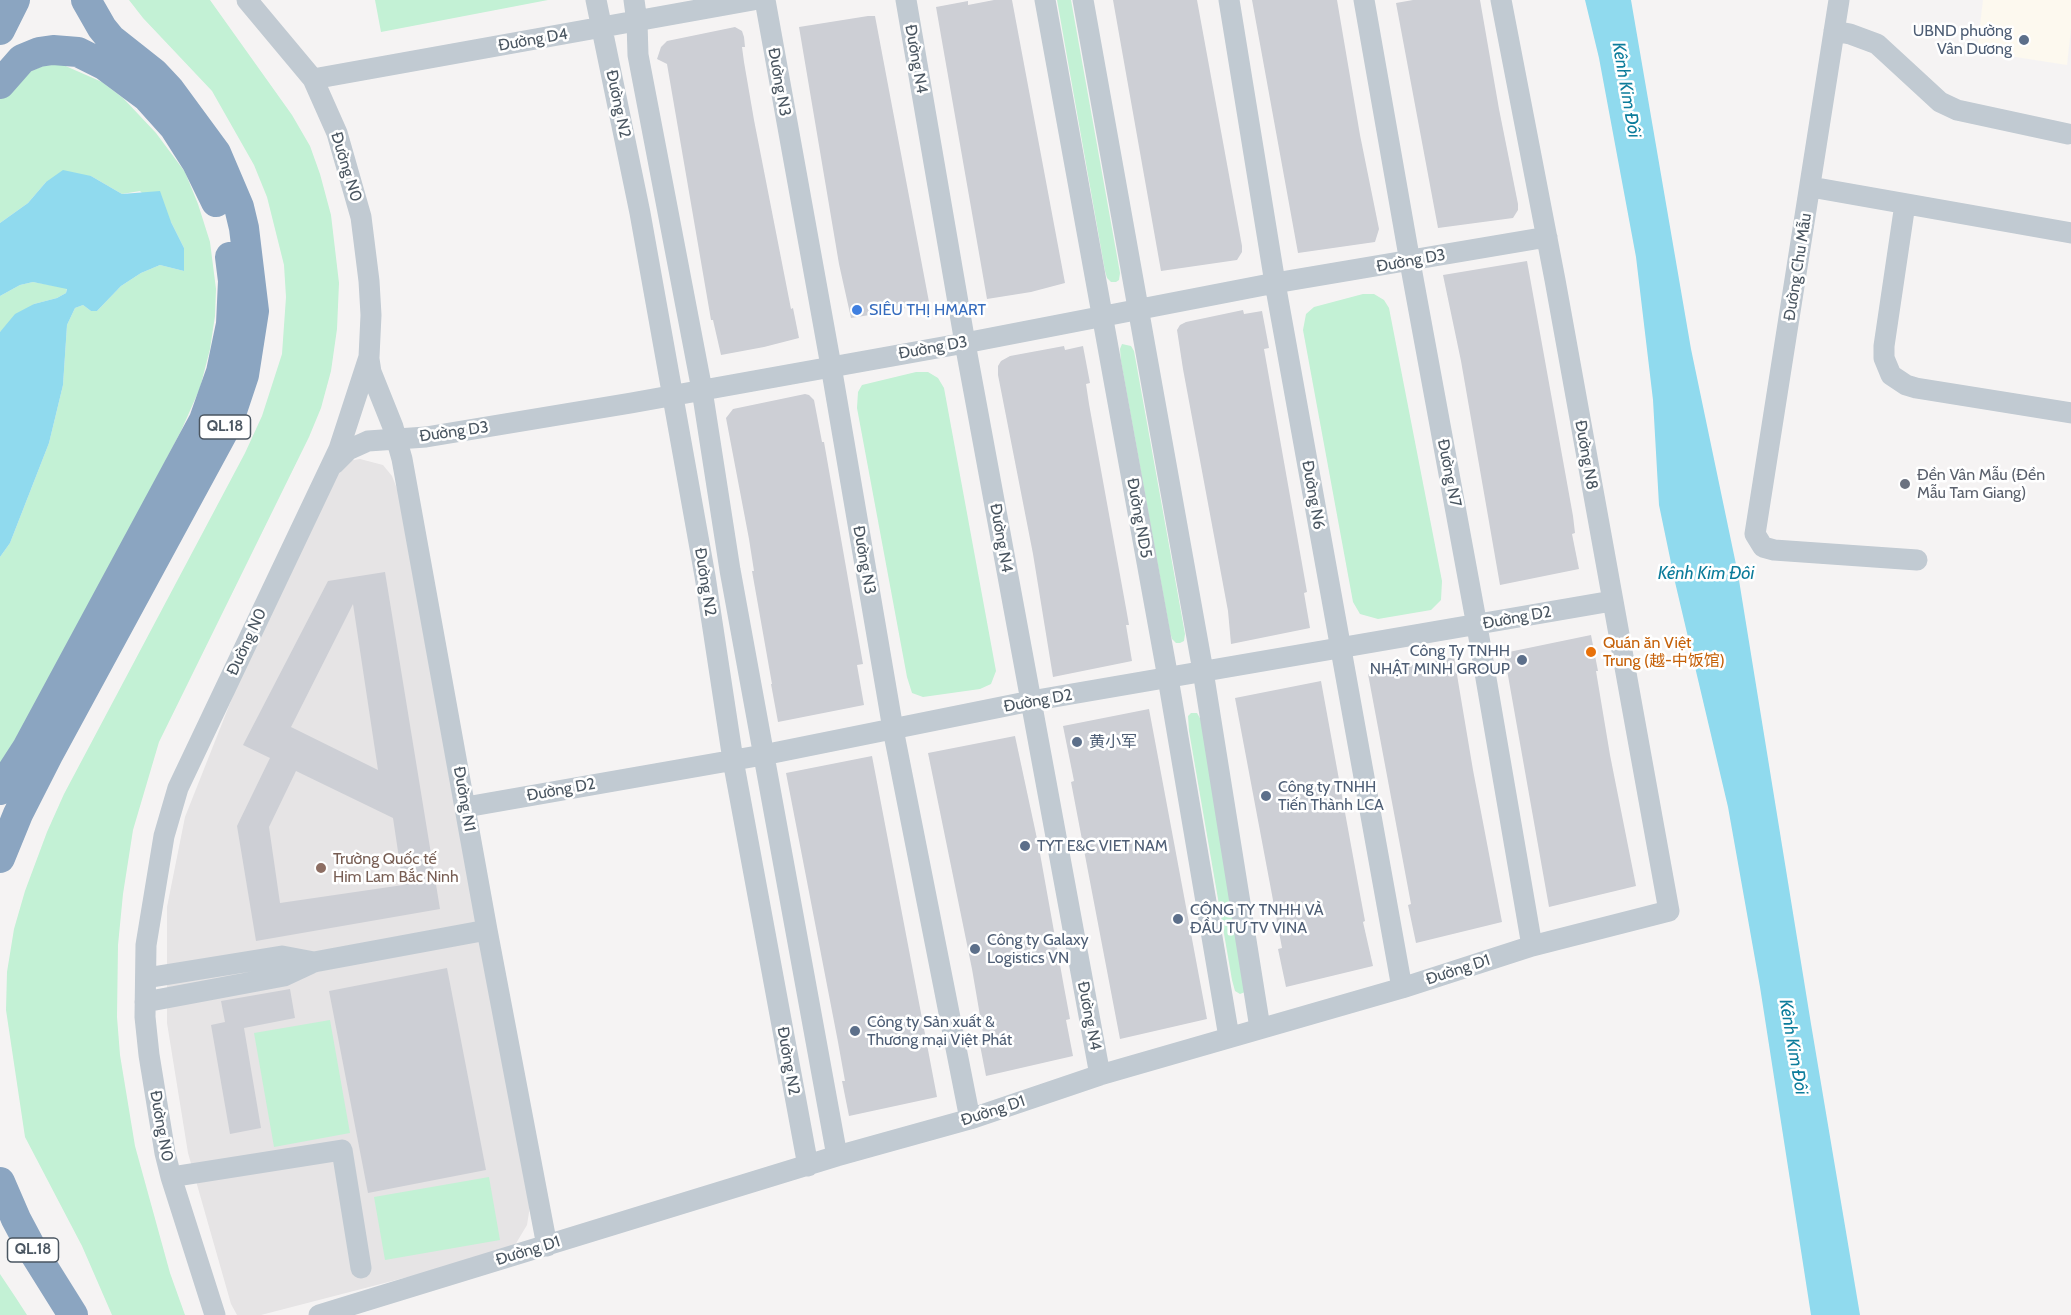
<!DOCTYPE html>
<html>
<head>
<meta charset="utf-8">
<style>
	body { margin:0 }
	canvas { display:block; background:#f5f3f3 }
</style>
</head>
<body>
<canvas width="2071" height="1315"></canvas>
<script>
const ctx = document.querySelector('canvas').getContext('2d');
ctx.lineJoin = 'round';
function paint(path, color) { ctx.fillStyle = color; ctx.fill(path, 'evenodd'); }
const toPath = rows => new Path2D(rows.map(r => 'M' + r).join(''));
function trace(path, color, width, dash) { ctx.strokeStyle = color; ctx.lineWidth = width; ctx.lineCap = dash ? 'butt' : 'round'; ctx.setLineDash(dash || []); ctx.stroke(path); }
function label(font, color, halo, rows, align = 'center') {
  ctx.font = font + ' Cabin,"Noto Sans SC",sans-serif'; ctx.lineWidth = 5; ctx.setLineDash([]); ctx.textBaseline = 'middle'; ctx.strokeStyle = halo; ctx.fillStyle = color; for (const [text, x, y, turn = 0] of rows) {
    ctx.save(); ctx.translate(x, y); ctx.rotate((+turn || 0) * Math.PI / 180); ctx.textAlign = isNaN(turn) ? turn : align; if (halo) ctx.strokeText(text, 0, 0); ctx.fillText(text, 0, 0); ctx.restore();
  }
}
const commercial = toPath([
	[1983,0,2071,0,2071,29,2067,65,1977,51]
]);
const education = toPath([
	[360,459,383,465,392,476,399,494,530,1206,527,1225,512,1250,261,1315,237,1315,231,1304,188,1153,167,1023,167,907,185,817,244,668,339,468,348,461]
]);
const green = toPath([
	[129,0,210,0,292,115,310,146,320,174,331,215,339,283,337,329,331,371,321,408,309,437,159,742,133,830,123,894,118,945,117,1017,120,1055,135,1146,170,1273,185,1315,112,1315,82,1246,25,1137,6,1010,7,972,14,929,25,891,47,832,64,794,245,453,262,416,282,354,286,297,284,265,267,197,254,165,212,91,143,18],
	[375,0,548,0,381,32],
	[1057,0,1071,0,1120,273,1119,280,1116,282,1111,282,1107,278,1105,271],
	[61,64,102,82,123,98,156,133,185,172,198,204,210,242,216,289,215,316,210,349,200,388,181,431,72,639,0,766,0,557,10,543,49,443,63,385,67,325,75,308,83,305,91,311,97,311,121,286,141,273,160,265,184,271,184,248,171,222,140,191,122,194,91,176,46,182,28,203,0,223,0,96,11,80,43,66],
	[33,282,67,288,66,293,57,298,34,304,0,332,0,296,20,285],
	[1363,294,1374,294,1384,300,1389,308,1442,581,1441,600,1431,610,1378,619,1360,614,1353,602,1303,330,1306,314,1314,307],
	[1122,344,1131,346,1134,351,1185,634,1184,641,1180,643,1176,643,1172,639,1170,632,1121,361,1120,349],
	[916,372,928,372,938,378,944,388,996,671,991,684,980,689,923,697,912,693,907,677,857,408,858,392,862,385],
	[1191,713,1197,713,1201,720,1245,992,1240,994,1235,991,1232,980,1189,731,1188,716],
	[330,1020,350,1133,274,1147,254,1033],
	[489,1177,500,1240,385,1260,374,1197],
	[0,1274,16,1298,27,1315,0,1315]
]);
const water = toPath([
	[1585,0,1631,0,1691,349,1738,574,1811,1024,1860,1315,1811,1315,1760,987,1728,807,1675,582,1659,505,1653,400,1636,257,1599,58],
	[63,170,91,176,122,194,160,191,171,222,184,248,184,271,160,265,141,273,121,286,97,311,91,311,83,305,75,308,67,325,63,385,49,443,10,543,0,557,0,332,15,314,34,304,57,298,66,293,67,289,33,282,20,285,0,296,0,223,28,203,46,182]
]);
const building = toPath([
	[994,0,1012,0,1065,283,1031,292,987,299,936,7,968,1,968,5],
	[1113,0,1197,0,1242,246,1242,252,1237,260,1161,271],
	[1252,0,1337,0,1360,135,1379,229,1375,242,1298,253],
	[1413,0,1480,0,1499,109,1518,204,1518,210,1513,218,1438,228,1396,3],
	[868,16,875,16,929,302,894,311,851,318,839,264,799,27],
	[735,27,742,31,744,37,745,47,742,47,744,62,754,120,791,309,793,308,799,338,764,347,721,355,713,320,711,320,667,64,657,59,661,47,667,41],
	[1527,261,1573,516,1575,533,1572,534,1579,569,1500,585,1461,361,1443,275],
	[1243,310,1244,314,1262,311,1269,348,1264,349,1304,575,1307,592,1304,593,1310,628,1231,644,1228,611,1183,369,1177,330,1180,325,1186,322],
	[1064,346,1065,350,1083,346,1090,383,1086,384,1089,404,1126,608,1129,625,1126,625,1132,661,1053,677,1033,554,998,375,998,366,1001,361,1010,356],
	[805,394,809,395,814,400,822,442,824,442,863,664,857,665,864,705,778,722,771,684,772,684,752,571,754,571,749,539,726,418,733,409],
	[385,572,440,909,256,941,237,826,270,758,243,745,328,581],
	[353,604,378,770,291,727],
	[296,771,393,818,403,885,280,903,269,827],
	[1591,635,1598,671,1596,671,1610,755,1636,886,1549,907,1504,653],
	[1454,657,1473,770,1502,922,1416,943,1408,905,1411,904,1368,674],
	[1321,681,1359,889,1365,921,1363,922,1373,966,1286,987,1278,949,1282,948,1235,698],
	[1149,709,1207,1019,1120,1039,1071,782,1074,781,1063,726],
	[1015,736,1039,848,1064,987,1070,1019,1066,1020,1073,1056,986,1076,979,1040,984,1039,972,969,928,753],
	[872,756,937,1097,849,1116,842,1081,845,1081,838,1042,786,773],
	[447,968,486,1170,368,1193,329,991],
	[290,989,295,1018,244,1028,261,1128,230,1134,211,1025,225,1022,221,1001]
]);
const minor = toPath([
	[596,0,640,213,705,576,733,760,808,1166],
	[634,0,637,22,638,55,702,390,730,570,837,1156],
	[765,0,831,366,893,729,970,1119],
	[906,0,965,343,1100,1075],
	[1045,0,1168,678,1229,1037],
	[1083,0,1203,671,1260,1028],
	[1229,0,1275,283,1402,988],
	[1364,0,1410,262,1477,626,1532,946],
	[1839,0,1755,534,1763,547,1774,550,1917,560],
	[1834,31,1850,34,1877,44,1940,102,1957,110,2068,134],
	[313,79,753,0],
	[1811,187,2071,233],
	[1905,204,1884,346,1884,358,1891,375,1906,385,1916,388,2071,413],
	[369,359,371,372,393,427,402,459,487,930,547,1246],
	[334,464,348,450,368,441,426,437,631,403,965,343,1275,283,1547,237],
	[466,807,763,755,1031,701,1612,601],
	[146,978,282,956,314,962],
	[145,1002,284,976,314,962,487,930],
	[171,1177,342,1150,361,1268],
	[215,1315,171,1177,165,1153,149,1055,145,1017,146,945,164,836,178,788,339,449,369,357,371,315,369,281,361,217,337,133,313,79,247,0],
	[319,1315,837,1156,970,1119,1100,1075,1402,988,1532,946,1669,911,1555,280,1501,0]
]);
const highway = toPath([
	[0,30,15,0],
	[0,84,22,59,39,52,53,50,78,52,104,65,147,97,174,127,197,163,216,202],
	[0,790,27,748,204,420,221,372,231,324,233,281,230,257],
	[0,858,18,814,49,753,228,423,244,375,254,311,244,228,239,207,216,153,169,89,154,73,111,39,102,28,86,0],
	[0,1182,16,1219,33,1251,73,1315]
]);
const markers = [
	[2024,40,6,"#5c6f8a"],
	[857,310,6,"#3f7fe0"],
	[1905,484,6,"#6b7280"],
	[1591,652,6,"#e8710a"],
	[1522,660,6,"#5c6f8a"],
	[1077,742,6,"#5c6f8a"],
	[1266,796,6,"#5c6f8a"],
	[1025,846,6,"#5c6f8a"],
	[321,868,6,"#8d6e63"],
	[1178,919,6,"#5c6f8a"],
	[975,949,6,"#5c6f8a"],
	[855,1031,6,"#5c6f8a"]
];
const shields = [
	[225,427,51],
	[33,1250,51]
];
const shieldNames = [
	["QL.18",225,427],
	["QL.18",33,1250]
];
const serviceNames = [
	["UBND phường",2012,31,"right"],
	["Vân Dương",2012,49,"right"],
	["Công Ty TNHH",1510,651,"right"],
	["NHẬT MINH GROUP",1510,669,"right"],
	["黄小军",1089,742],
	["Công ty TNHH",1278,787],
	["Tiến Thành LCA",1278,805],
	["TYT E&C VIET NAM",1037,846],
	["CÔNG TY TNHH VÀ",1190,910],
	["ĐẦU TƯ TV VINA",1190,928],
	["Công ty Galaxy",987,940],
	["Logistics VN",987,958],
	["Công ty Sản xuất &",867,1022],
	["Thương mại Việt Phát",867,1040]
];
const streetNames = [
	["Đường D4",533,40,-10],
	["Đường N4",916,59,80],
	["Đường N3",779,82,80],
	["Đường N2",618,104,78],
	["Đường N0",346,167,73],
	["Đường D3",1411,261,-10],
	["Đường Chu Mẫu",1798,267,-81],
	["Đường D3",933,348,-10],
	["Đường D3",454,432,-8],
	["Đường N8",1586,455,80],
	["Đường N7",1449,473,79],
	["Đường N6",1313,495,80],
	["Đường ND5",1139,518,80],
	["Đường N4",1001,538,80],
	["Đường N3",864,560,80],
	["Đường N2",705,582,81],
	["Đường D2",1517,618,-10],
	["Đường N0",247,642,-65],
	["Đường D2",1038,701,-10],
	["Đường D2",561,790,-10],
	["Đường N1",464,799,80],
	["Đường D1",1458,970,-18],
	["Đường N4",1089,1016,79],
	["Đường N2",788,1061,80],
	["Đường D1",993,1111,-18],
	["Đường N0",161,1126,80],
	["Đường D1",528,1251,-17]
];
const shopNames = [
	["SIÊU THỊ HMART",869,310]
];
const worshipNames = [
	["Đền Vân Mẫu (Đền",1917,475],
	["Mẫu Tam Giang)",1917,493]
];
const foodNames = [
	["Quán ăn Việt",1603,643],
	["Trung (越-中饭馆)",1603,661]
];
const educationNames = [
	["Trường Quốc tế",333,859],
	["Him Lam Bắc Ninh",333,877]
];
const waterNames = [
	["Kênh Kim Đôi",1626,90,80],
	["Kênh Kim Đôi",1706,574],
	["Kênh Kim Đôi",1793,1047,80]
];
paint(commercial, '#fdf9ef');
paint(education, '#e6e4e5');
paint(green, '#c3f1d5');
paint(water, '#90daee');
paint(building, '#cdcfd5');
trace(minor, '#c1cad2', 21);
trace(highway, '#8ba5c1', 30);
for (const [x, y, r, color] of markers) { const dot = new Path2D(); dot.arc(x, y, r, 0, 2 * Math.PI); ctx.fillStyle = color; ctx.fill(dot); trace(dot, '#fff', 2); }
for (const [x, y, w] of shields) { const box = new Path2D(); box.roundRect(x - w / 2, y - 12, w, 24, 4.5); ctx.fillStyle = '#fff'; ctx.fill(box); trace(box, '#4a5661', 1.5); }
label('bold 15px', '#4a5661', null, shieldNames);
label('16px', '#4e5e75', '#fff', serviceNames, 'left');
label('16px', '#4a5661', '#fff', streetNames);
label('16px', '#366cbe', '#fff', shopNames, 'left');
label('16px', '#5b616d', '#fff', worshipNames, 'left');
label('16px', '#c56008', '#fff', foodNames, 'left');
label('16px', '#785e54', '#fff', educationNames, 'left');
label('italic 18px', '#0c7c9b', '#fff', waterNames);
</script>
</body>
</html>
